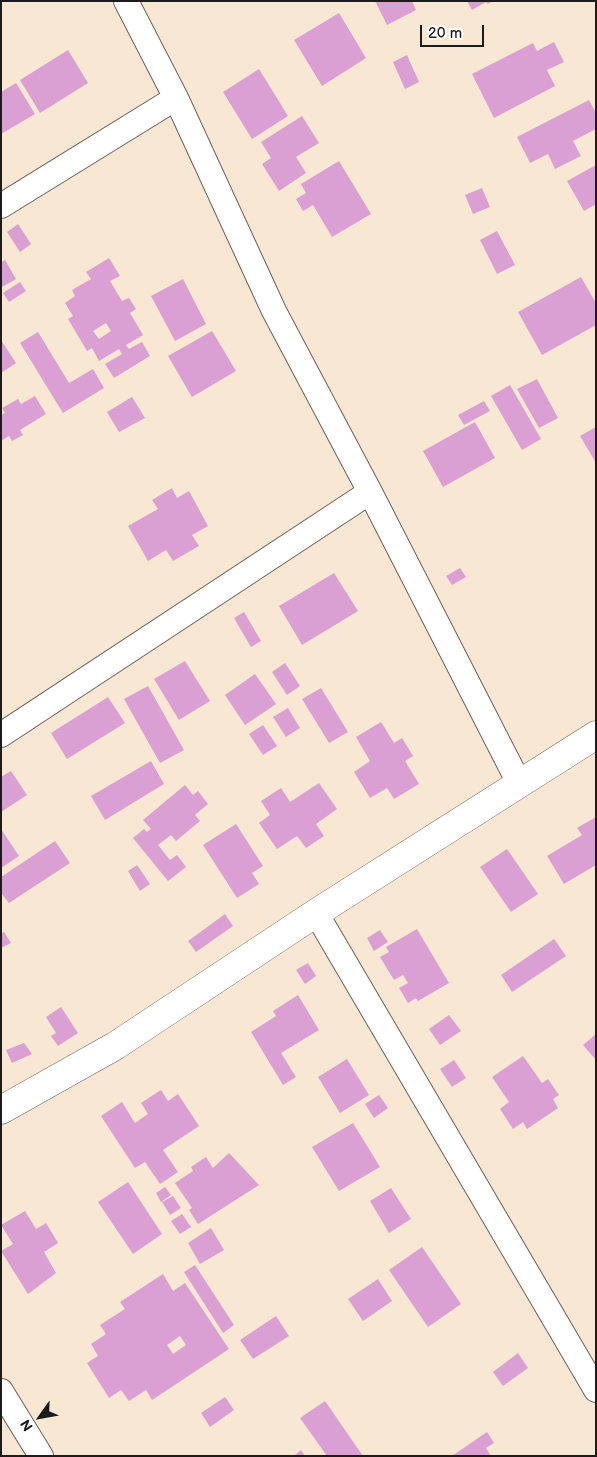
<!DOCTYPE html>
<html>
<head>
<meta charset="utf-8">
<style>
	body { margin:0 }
	#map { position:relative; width:597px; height:1457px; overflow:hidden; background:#f7e7d3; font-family:"Balsamiq Sans",sans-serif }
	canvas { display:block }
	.frame { position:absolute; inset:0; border:2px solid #1c1c1c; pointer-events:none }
	.north { position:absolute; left:15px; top:1392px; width:50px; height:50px; -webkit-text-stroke:4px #fff; paint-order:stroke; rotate:238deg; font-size:14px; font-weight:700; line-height:20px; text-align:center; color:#1c1c1c }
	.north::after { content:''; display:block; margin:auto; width:18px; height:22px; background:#1c1c1c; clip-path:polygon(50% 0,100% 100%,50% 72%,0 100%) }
	.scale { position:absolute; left:420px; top:25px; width:64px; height:22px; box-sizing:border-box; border:2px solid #1c1c1c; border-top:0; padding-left:6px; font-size:15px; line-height:18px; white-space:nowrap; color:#1c1c1c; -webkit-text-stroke:4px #fff; paint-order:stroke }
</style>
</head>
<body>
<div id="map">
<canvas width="597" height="1457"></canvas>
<div class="frame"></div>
<div class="north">N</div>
<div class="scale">20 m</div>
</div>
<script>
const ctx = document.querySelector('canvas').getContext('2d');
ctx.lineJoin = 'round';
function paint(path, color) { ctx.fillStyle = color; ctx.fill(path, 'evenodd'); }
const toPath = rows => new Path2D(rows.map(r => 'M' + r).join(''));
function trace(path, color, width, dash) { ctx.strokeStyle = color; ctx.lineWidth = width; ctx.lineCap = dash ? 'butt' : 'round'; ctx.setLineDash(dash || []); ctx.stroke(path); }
const building = toPath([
	[375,1,412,1,416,10,387,25],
	[467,1,493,1,488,4,486,2,472,10],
	[339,13,366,58,322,86,294,40],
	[554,42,564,62,547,70,555,86,494,118,472,74,533,43,537,51],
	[68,50,88,83,40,113,20,80],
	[407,55,419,82,405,89,393,62],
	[259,69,288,116,252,139,223,92],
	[16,83,35,114,1,134,1,92],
	[589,100,596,113,596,129,573,141,581,156,555,169,548,154,530,163,517,137],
	[302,116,319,143,296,157,306,173,279,191,262,164,271,158,261,142],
	[339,161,371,214,332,237,313,205,303,211,296,199,306,193,301,184],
	[596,165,596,204,584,211,567,181],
	[482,188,490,207,473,214,465,195],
	[18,224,31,244,20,252,7,232],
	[497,231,515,265,497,274,480,240],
	[109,258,120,276,110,281,122,301,129,298,136,309,130,313,143,335,126,345,129,349,142,342,150,356,114,378,105,364,122,354,119,349,99,361,92,348,87,351,68,319,73,316,65,303,75,296,72,290,91,279,86,272],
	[106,323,111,331,99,339,93,331],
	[5,260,16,279,2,287,1,262],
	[581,277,596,303,596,325,542,355,518,312],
	[183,279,206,324,175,341,151,296],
	[20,282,26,291,9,302,3,293],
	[212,331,236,371,192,397,168,356],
	[38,332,69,383,93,369,104,388,63,413,20,343],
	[1,340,16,363,1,373],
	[537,379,558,418,539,428,517,389],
	[510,385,541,439,522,450,491,396],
	[35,396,46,414,20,430,23,435,12,441,9,436,1,441,1,415,5,413,2,408,18,399,21,404],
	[132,397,145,418,119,432,107,412],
	[484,401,490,411,464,425,458,415],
	[475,422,495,458,443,487,423,451],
	[596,427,596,463,580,436],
	[172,488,177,498,189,491,208,526,192,535,199,546,173,561,166,550,148,561,128,526,158,509,152,500],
	[460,568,466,577,452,585,446,576],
	[334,573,358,611,302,645,279,606],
	[244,612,261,641,251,647,234,618],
	[185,661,210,701,179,720,154,679],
	[285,663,300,686,287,695,272,672],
	[255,674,276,704,245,725,225,695],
	[148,686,184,750,160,763,124,699],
	[321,688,348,732,329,743,302,699],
	[108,697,125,723,67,759,51,733],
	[288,708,300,728,286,737,273,717],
	[381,722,394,743,402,738,413,756,405,761,419,784,394,799,387,788,370,798,354,772,370,761,356,737],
	[263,725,277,746,263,755,249,734],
	[151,761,164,784,105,820,91,796],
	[11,771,27,795,1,812,1,777],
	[319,783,337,809,316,824,324,836,306,848,297,836,277,849,259,823,270,815,261,801,281,788,290,802],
	[185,785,193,795,198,791,208,804,195,815,200,821,176,841,171,835,158,845,170,860,177,855,186,867,168,881,133,838,144,829,147,832,151,829,143,820],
	[596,817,596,865,564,884,547,856,582,835,577,828],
	[236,824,263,866,252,873,259,884,237,898,203,845],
	[1,829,19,856,1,868],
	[55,841,70,863,9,903,1,893,1,877],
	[507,849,538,894,511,912,480,867],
	[137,865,150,884,140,891,128,871],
	[225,914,233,926,196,952,188,941],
	[417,929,449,983,418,1001,416,998,408,1003,399,988,408,983,403,975,394,980,380,957,389,952,386,947],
	[380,930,388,942,374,951,367,938],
	[4,932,11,943,1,948,1,933],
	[554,939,566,956,512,992,501,975],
	[308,963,316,976,305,984,296,970],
	[298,995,319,1030,281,1053,296,1077,283,1085,251,1032,276,1016,273,1011],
	[61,1007,78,1033,58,1046,51,1036,56,1033,46,1017],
	[449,1015,461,1031,440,1045,429,1029],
	[596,1034,596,1060,583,1045],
	[24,1043,32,1054,12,1063,6,1050],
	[523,1056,542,1083,548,1079,559,1095,553,1099,558,1108,527,1129,523,1122,513,1129,500,1109,509,1102,492,1077],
	[347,1059,369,1095,340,1113,318,1077],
	[454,1060,466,1078,452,1087,440,1069],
	[161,1090,168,1101,178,1094,199,1126,163,1150,178,1172,160,1184,145,1162,135,1168,101,1116,122,1102,135,1123,148,1114,141,1103],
	[379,1095,388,1108,374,1118,365,1104],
	[353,1123,380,1167,339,1191,312,1147],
	[229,1153,259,1185,198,1224,189,1210,192,1208,175,1183,193,1171,191,1167,206,1157,213,1168],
	[128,1182,162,1234,133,1254,98,1202],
	[165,1187,171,1195,161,1202,156,1193],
	[391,1188,411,1219,389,1233,370,1201],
	[173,1196,181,1208,170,1215,162,1202],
	[25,1211,36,1229,46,1223,58,1243,44,1252,56,1273,28,1294,1,1251,13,1244,1,1225],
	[182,1214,191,1227,180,1234,171,1221],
	[211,1228,224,1250,200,1264,188,1243],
	[422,1247,461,1304,428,1327,389,1270],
	[195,1265,234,1325,223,1333,184,1272],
	[163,1274,173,1291,185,1283,229,1349,152,1400,146,1390,129,1401,121,1390,109,1398,87,1363,98,1356,91,1344,106,1334,100,1325,125,1309,120,1302],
	[180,1336,186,1345,173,1354,167,1345],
	[378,1279,392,1301,363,1321,348,1299],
	[276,1316,289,1336,253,1359,240,1340],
	[518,1353,528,1368,503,1386,493,1372],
	[225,1397,234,1410,210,1427,201,1413],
	[325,1401,363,1456,327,1456,300,1418],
	[487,1432,494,1443,486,1448,491,1456,452,1456],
	[301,1450,305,1456,294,1456]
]);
const minor = toPath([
	[126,1,176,98,274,311,370,492,519,783],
	[1,206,176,98],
	[1,735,370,492],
	[316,913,596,1390],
	[1,1391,41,1456]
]);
const tertiary = toPath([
	[1,1110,115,1046,316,913,596,735]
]);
paint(building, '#dba0d3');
trace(minor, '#69635c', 26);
trace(tertiary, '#69635c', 29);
trace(minor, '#fff', 24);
trace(tertiary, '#fff', 28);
</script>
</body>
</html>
